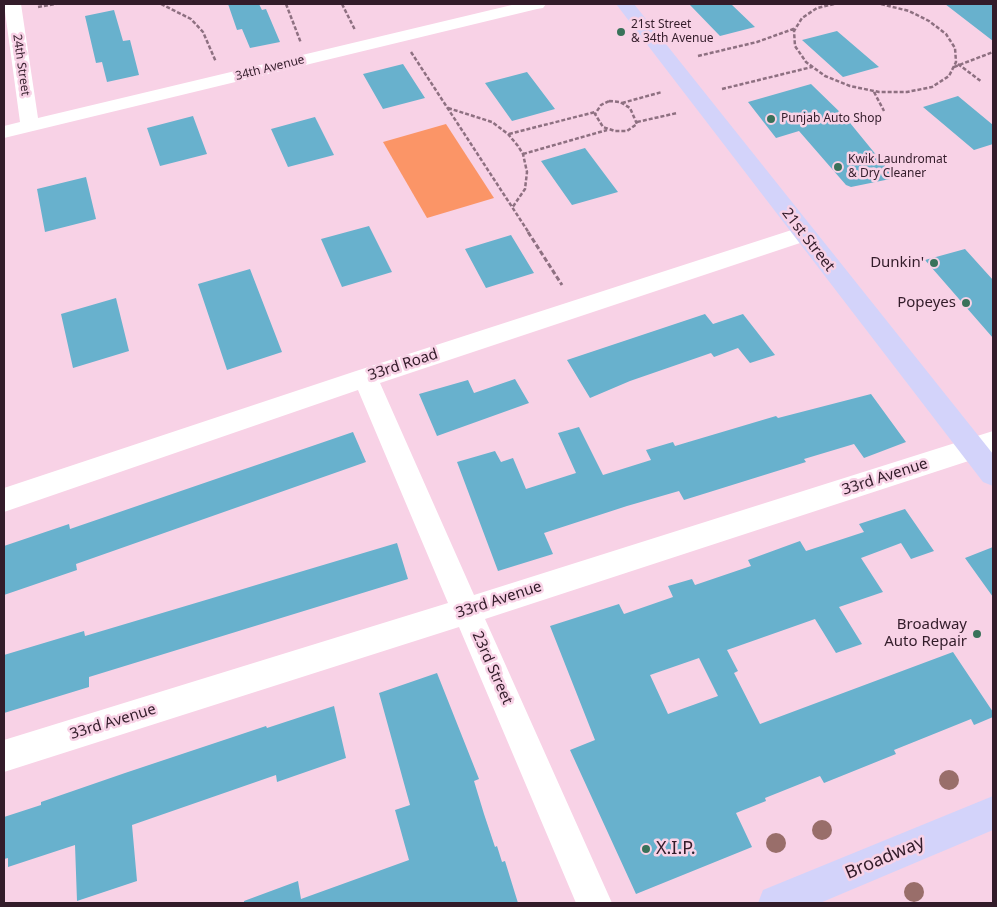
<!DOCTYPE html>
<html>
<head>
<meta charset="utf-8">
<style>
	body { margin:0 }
	#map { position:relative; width:997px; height:907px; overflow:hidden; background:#f8d2e6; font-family:"Noto Sans",sans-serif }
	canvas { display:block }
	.frame { position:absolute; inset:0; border:5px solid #331c2a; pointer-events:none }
</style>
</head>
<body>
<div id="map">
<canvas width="997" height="907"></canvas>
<div class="frame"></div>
</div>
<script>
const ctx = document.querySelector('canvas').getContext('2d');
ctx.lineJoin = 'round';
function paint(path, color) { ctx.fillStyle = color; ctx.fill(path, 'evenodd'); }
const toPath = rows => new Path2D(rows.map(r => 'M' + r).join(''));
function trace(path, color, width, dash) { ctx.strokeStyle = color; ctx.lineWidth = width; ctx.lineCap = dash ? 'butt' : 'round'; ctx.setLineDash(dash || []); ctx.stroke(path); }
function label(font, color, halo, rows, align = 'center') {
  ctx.font = font + ' "Noto Sans",sans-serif'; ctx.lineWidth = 5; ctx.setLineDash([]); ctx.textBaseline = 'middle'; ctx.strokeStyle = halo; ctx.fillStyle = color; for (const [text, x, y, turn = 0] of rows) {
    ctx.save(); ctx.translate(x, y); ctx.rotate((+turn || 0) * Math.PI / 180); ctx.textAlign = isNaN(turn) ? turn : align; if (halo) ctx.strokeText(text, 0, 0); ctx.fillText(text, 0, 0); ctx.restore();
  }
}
const green = toPath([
	[446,124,494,198,427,218,383,142]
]);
const building = toPath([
	[228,4,259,4,262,10,266,9,280,42,250,48,242,29,237,30],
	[689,4,731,4,755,27,720,36],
	[945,4,993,4,993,41],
	[114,10,123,41,130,40,139,75,107,82,102,62,96,63,85,16],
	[837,31,879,67,843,77,802,40],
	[403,64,425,98,383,109,363,74],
	[527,72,555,109,512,121,485,83],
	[811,84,846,118,895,178,851,187,846,185,799,131,776,138,748,102],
	[958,96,993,125,993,144,974,150,923,107],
	[193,116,207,154,160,166,147,128],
	[315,117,334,155,288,167,271,129],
	[585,148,618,192,572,205,541,161],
	[86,177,96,219,45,232,37,189],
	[369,226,392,272,342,287,321,239],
	[511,235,534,273,486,288,465,249],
	[965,249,993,280,993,338,925,260],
	[250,269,282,352,227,370,198,284],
	[116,298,129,351,73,368,61,314],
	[705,314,713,324,743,314,775,355,750,363,738,348,714,357,711,353,630,381,590,398,567,360],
	[515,379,529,403,437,436,419,394,468,380,474,393],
	[871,394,906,442,864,458,854,444,804,459,806,462,684,500,679,491,627,506,544,533,553,554,498,571,457,462,495,451,501,462,513,458,526,489,576,473,558,433,579,427,603,475,651,460,646,450,673,442,675,446,776,416,778,418],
	[353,432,366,462,76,564,77,570,4,595,4,546,69,524,70,529],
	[905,509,934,551,911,559,901,543,861,558,883,592,839,607,862,644,836,653,815,619,727,650,738,671,734,673,760,724,953,652,993,712,993,717,974,725,971,719,894,750,896,754,824,783,820,776,765,798,766,801,736,813,752,847,636,894,570,750,595,740,550,626,619,604,624,614,673,597,668,586,692,579,695,585,751,566,748,560,800,541,806,551,864,532,859,524],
	[699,658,718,696,668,714,650,675],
	[397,543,408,579,89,677,89,687,4,713,4,655,84,631,85,636],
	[993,547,993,597,965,558],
	[437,673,479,779,474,781,484,814,495,847,497,846,502,862,505,861,518,903,244,903,244,901,298,881,301,899,409,860,395,810,410,805,379,693],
	[334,706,346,758,277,782,276,775,132,825,137,881,77,901,75,845,8,867,8,858,4,859,4,817,41,805,41,802,125,773,266,726,267,728]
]);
const pathFar1 = toPath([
	[161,4,191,19,203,32,216,62],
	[286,4,301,43],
	[342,4,355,30],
	[834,4,817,8,802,18,794,31,795,46,806,62,825,76,850,86,879,92,907,92,932,87,949,76,956,62,955,48,946,34,929,21,909,11,881,4],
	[38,7,56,4],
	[411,52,529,233],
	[698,56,757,42,796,28],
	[958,64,982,82],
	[954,67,993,52],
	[722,89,812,67],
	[874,92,884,111],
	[609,101,620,102,630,108,637,124,627,131,615,131,603,127,595,114,601,105,609,101],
	[622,103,662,92],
	[448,108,492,122,508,134,518,146,523,154,527,172,525,189,512,208],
	[637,122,677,113],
	[509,134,595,112],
	[523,154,607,130]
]);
const path = toPath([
	[528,232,562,285]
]);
const minor = toPath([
	[4,4,21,4,38,118,516,4,546,4,543,8,537,9,4,138,4,126,20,122,4,4],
	[804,226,812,229,815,234,812,239,380,383,474,595,993,431,993,453,485,619,612,903,576,903,459,627,4,772,4,740,448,603,358,390,4,512,4,488,356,371,804,226]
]);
const major = toPath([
	[616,4,634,4,993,454,993,486,983,482,616,4],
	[993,796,993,830,820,903,758,903,763,890,993,796]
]);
const trees = [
	[949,780],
	[822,830],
	[776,843],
	[914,892]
];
const markers = [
	[621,32,5,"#39725a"],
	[771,119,5,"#39725a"],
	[838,167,5,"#39725a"],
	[934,263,5,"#39725a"],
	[966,303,5,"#39725a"],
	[977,634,5,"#39725a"],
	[646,849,5,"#39725a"]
];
const farPoinames = [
	["21st Street",631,25],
	["& 34th Avenue",631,39],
	["Punjab Auto Shop",781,119],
	["Kwik Laundromat",848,160],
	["& Dry Cleaner",848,174]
];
const farStreetnames = [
	["24th Street",21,65,82],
	["34th Avenue",270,68,-14]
];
const streetNames = [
	["21st Street",808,240,52],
	["33rd Road",403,365,-18],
	["33rd Avenue",885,477,-18],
	["33rd Avenue",499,600,-18],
	["23rd Street",492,668,66],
	["33rd Avenue",113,722,-17]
];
const poiNames = [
	["Dunkin'",924,263],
	["Popeyes",956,303],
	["Broadway",967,625],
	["Auto Repair",967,642]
];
const nearPoinames = [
	["X.I.P.",656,849]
];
const nearStreetnames = [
	["Broadway",885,858,-23]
];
paint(green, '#fb9567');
paint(building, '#68b1cd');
trace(pathFar1, '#8e7081', 2.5, [4, 2]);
trace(path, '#8e7081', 3, [5, 2.5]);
paint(minor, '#fff');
paint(major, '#d3d3fa');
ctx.fillStyle = '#996e6a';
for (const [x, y] of trees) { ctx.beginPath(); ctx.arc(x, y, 10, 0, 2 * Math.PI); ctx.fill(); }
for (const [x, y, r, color] of markers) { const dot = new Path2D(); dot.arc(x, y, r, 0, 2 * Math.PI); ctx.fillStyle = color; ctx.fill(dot); trace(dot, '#f8d2e6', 2); }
label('12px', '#331c2a', '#f8d2e6', farPoinames, 'left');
label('12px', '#331c2a', '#f8d2e6', farStreetnames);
label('15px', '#331c2a', '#f8d2e6', streetNames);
label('15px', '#331c2a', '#f8d2e6', poiNames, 'right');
label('18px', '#331c2a', '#f8d2e6', nearPoinames, 'left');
label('18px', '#331c2a', '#f8d2e6', nearStreetnames);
</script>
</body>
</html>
